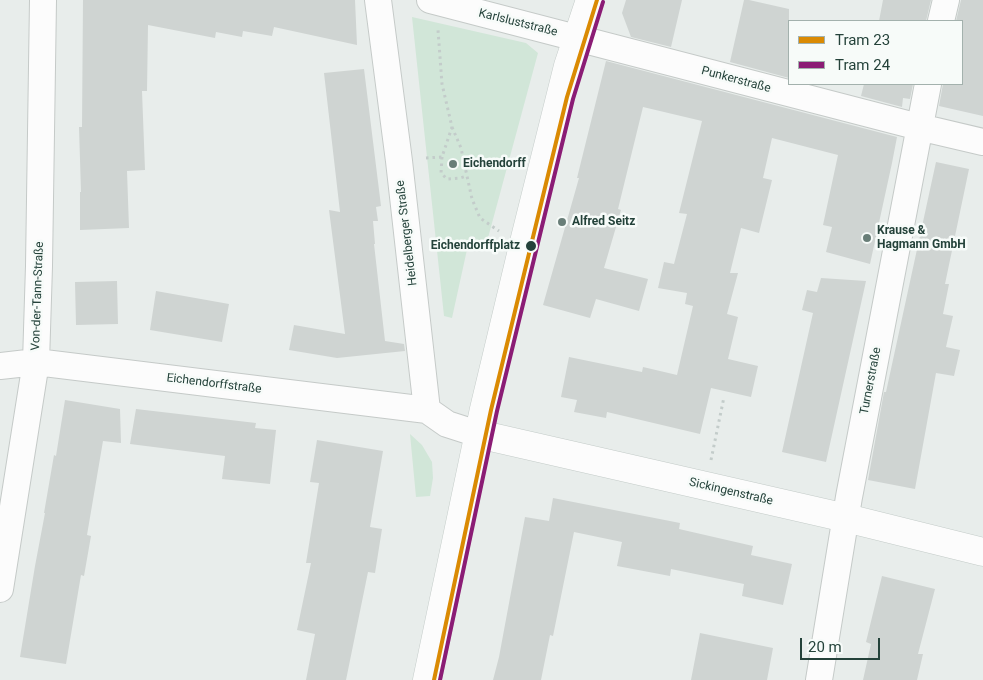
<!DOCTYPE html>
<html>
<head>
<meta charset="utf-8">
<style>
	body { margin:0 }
	#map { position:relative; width:983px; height:680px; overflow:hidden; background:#e8edeb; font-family:Roboto,sans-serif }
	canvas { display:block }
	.legend { position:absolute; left:788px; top:20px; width:175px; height:65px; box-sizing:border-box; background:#f7fbf9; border:1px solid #a3b1ad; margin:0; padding:6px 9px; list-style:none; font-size:15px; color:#24423a }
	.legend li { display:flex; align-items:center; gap:10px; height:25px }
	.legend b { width:25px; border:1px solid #a3b1ad }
	.scale { position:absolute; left:800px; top:638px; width:80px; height:22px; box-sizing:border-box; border:2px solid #24423a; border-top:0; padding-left:6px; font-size:15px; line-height:18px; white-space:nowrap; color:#24423a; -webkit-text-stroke:4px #f7fbf9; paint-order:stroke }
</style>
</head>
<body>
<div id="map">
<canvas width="983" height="680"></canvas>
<ul class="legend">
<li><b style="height:6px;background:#da8a03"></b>Tram 23</li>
<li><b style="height:6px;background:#8b1c75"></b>Tram 24</li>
</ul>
<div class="scale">20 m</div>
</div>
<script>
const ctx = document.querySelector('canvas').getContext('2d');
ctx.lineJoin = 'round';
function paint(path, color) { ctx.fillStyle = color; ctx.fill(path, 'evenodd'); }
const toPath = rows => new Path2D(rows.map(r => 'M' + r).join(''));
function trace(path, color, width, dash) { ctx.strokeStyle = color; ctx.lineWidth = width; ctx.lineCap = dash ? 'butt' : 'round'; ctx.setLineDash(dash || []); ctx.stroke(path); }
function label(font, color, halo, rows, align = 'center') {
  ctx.font = font + ' Roboto,sans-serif'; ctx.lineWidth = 5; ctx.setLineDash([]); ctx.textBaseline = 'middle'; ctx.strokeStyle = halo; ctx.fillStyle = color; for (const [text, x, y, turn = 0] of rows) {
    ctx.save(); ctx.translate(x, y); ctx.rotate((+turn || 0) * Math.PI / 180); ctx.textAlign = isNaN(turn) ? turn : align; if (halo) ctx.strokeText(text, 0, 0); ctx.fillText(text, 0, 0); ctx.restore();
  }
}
const green = toPath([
	[412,17,526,43,538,53,485,249,468,245,452,318,444,316],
	[410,434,422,445,432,462,433,478,430,496,416,497]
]);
const building = toPath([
	[83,0,355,0,357,45,274,27,272,36,243,31,242,37,216,32,215,38,148,25,147,91,142,91,145,170,127,171,129,228,80,230,80,192,81,192,79,127,82,127],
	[626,0,682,0,671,47,631,37,622,13],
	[744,0,749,0,789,9,789,78,730,62],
	[883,0,931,0,926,21,879,21],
	[961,0,983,0,983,116,939,106,943,84,962,84,962,21,956,21],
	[606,61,897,137,892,163,870,264,826,252,832,227,823,225,838,155,772,138,763,178,772,180,759,233,741,228,730,273,738,273,727,314,738,317,728,359,758,366,751,397,711,388,700,434,607,412,606,418,574,412,577,400,561,397,569,357,642,372,643,367,677,375,693,306,685,304,687,293,658,288,664,262,674,264,687,214,679,213,702,121,643,107,618,209,621,210,604,268,648,279,639,311,596,299,590,318,543,305,579,178,577,178],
	[364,69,381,206,376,207,378,221,373,221,375,244,374,244,385,341,404,344,405,351,337,358,289,350,294,325,345,334,329,210,340,212,324,73],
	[864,84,913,84,910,99,903,98,902,107,861,96],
	[936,162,969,169,945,284,949,284,943,314,953,316,946,347,960,350,954,376,936,373,915,489,868,480,884,392,886,392],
	[821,278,866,281,826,462,782,452,813,313,802,310,807,290,817,292],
	[117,281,118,324,76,325,75,282],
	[156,291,229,304,222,342,150,330],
	[65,400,120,409,121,443,103,441,87,535,91,536,84,576,81,575,66,664,20,657,35,566,45,513,44,513,54,455,56,456],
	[136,409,256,423,255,428,276,430,270,484,222,479,225,456,130,444],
	[317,440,383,451,370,527,382,529,375,573,368,572,346,680,306,680,315,634,297,630,311,563,306,563,319,483,310,482],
	[553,498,680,523,679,529,753,546,751,555,792,564,783,605,742,596,744,584,671,569,670,576,617,566,622,542,574,532,553,636,550,635,541,680,493,680,499,657,525,517,549,521],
	[882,576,935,589,918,654,923,654,917,680,863,680,871,644,866,642],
	[700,633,773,648,767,680,691,680]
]);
const path = toPath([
	[452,127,461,148,467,176],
	[442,157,441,173,447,179,460,178,467,176,472,199,480,218,499,231],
	[426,158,442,157,452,127,442,84,438,30],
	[711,460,724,397]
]);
const street = toPath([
	[378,0,399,161,427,410,447,424,478,434],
	[430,0,919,127,983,142],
	[941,21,946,0],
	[0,366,36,362,427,410],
	[0,589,36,362,39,266,43,0],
	[819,680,849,497,928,84]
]);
const secondary = toPath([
	[478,434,846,518,983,552],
	[427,680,484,409,523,246,568,66,590,0]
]);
const tram1 = toPath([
	[434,680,491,410,567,97,597,0]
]);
const tram2 = toPath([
	[440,680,497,411,573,99,603,2]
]);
const markers = [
	[453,164,5,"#697e78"],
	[562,222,5,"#697e78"],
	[867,238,5,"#697e78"],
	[531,246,6,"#24423a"]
];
const streetNames = [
	["Karlsluststraße",518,23,14],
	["Punkerstraße",736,80,15],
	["Heidelberger Straße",407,233,-97],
	["Von-der-Tann-Straße",38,296,-88],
	["Turnerstraße",871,381,-79],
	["Eichendorffstraße",214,384,7],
	["Sickingenstraße",731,492,13]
];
const poiNames = [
	["Eichendorff",463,164],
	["Alfred Seitz",572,222],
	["Krause &",877,231],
	["Hagmann GmbH",877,245]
];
const stopNames = [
	["Eichendorffplatz",520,246]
];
paint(green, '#d1e6d8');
paint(building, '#cfd4d2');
trace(street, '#c5cac8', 28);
trace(secondary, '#c3cbc8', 29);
trace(path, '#c3ccca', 3, [2.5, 4]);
trace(street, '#fcfcfc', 26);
trace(secondary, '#fcfcfc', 28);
trace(tram1, '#da8a03', 4);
trace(tram2, '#8b1c75', 4);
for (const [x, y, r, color] of markers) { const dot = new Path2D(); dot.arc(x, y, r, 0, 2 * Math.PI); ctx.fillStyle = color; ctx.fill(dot); trace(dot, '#f7fbf9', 2); }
label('12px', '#24423a', '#f7fbf9', streetNames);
label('bold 12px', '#24423a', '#f7fbf9', poiNames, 'left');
label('bold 12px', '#24423a', '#f7fbf9', stopNames, 'right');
</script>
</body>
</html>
